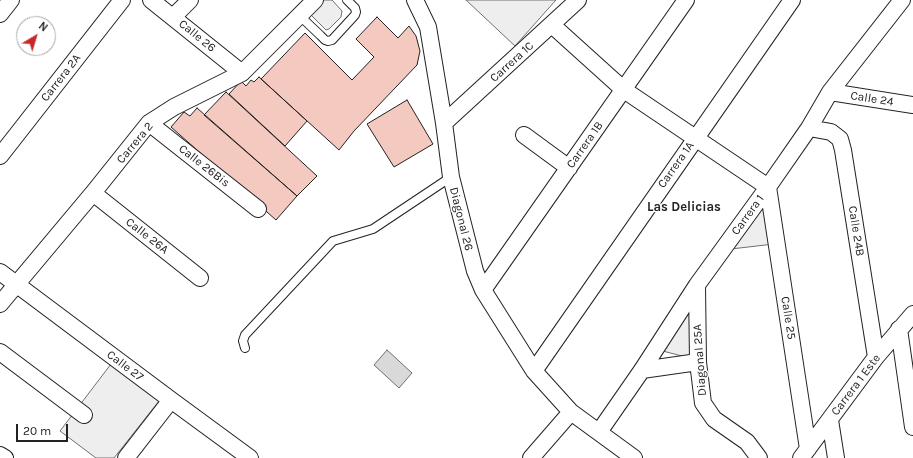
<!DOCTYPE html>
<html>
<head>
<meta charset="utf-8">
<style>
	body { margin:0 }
	#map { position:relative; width:913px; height:458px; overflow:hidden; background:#fff; font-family:Karla,sans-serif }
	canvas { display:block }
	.north { position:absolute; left:16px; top:16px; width:40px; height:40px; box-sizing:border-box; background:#fff; border:1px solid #a7a7a7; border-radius:50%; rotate:38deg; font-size:11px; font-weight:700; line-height:16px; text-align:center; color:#222 }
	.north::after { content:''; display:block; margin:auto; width:14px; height:18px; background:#c62828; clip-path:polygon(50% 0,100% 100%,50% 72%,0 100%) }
	.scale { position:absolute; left:16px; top:424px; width:52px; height:18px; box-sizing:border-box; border:2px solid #222; border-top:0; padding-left:5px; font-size:12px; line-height:14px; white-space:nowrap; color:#222; -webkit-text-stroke:3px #fff; paint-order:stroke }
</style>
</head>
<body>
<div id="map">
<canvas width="913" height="458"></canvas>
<div class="north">N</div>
<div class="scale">20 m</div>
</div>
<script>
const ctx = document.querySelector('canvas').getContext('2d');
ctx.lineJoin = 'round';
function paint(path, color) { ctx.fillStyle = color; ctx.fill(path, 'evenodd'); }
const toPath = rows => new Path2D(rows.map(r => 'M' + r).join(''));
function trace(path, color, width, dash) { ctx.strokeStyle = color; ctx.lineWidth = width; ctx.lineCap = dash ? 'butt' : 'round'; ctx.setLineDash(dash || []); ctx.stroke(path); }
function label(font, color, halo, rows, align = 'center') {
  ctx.font = font + ' Karla,sans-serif'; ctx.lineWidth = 3; ctx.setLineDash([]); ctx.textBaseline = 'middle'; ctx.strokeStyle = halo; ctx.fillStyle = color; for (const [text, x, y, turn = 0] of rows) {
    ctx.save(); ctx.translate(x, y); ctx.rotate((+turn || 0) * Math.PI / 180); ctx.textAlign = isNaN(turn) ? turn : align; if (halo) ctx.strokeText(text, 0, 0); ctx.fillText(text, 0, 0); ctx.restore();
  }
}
const green = toPath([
	[320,0,332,0,342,11,341,17,329,29,326,30,308,12,320,0],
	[466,0,556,0,515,46,466,0],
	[765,195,774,244,731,249,765,195],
	[693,297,697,360,659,350,693,297],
	[111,364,159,401,114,458,96,458,60,431,111,364]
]);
const water = toPath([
	[387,350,412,373,399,388,374,365,387,350]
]);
const building = toPath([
	[377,17,398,38,409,26,416,36,420,51,417,65,354,131,339,150,261,79,305,33,352,80,374,57,356,39,377,17],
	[259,77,307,121,285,146,229,94,241,81,246,86,251,80,254,82,259,77],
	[226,92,317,176,297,196,204,115,226,92],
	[407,100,433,144,394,167,367,124,407,100],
	[197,108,297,196,276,220,171,127,184,112,190,116,197,108]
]);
const lane = toPath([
	[300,16,320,35,325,40,328,41,332,40,355,15,356,12,355,8,347,0],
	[245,348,243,341,245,335,333,241,373,229,451,177]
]);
const street = toPath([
	[151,0,242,73],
	[415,0,428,27,444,123,451,177,475,271,483,290,534,371,571,412,634,458],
	[0,14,11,0],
	[173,17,190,0],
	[552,25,624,90,768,187,808,449],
	[830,92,913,105],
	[149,123,258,209],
	[444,123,578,0],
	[809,128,831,132,840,139,843,150,876,357],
	[524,135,569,168],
	[0,156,122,0],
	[93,193,200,278],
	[0,272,171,400,250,458],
	[697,285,698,362,703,403,714,419,747,442,759,458],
	[483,290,686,0],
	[0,304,93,193,149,123,174,107,242,73,315,0],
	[899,329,913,427],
	[0,352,84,415],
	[642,370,698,362],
	[534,371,792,0],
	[830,420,836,458],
	[599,432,642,370,697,285,768,187,809,128,830,92,902,0],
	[0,455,5,458],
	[126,458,171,400],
	[531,458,571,412],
	[801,458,876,357,913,314]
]);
const streetNames = [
	["Calle 26",197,36,39],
	["Carrera 1C",512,62,-42],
	["Carrera 2A",61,78,-52],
	["Calle 24",872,99,9],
	["Carrera 2",135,143,-50],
	["Carrera 1B",585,145,-55],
	["Carrera 1A",676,165,-55],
	["Calle 26Bis",204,166,38],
	["Carrera 1",748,215,-54],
	["Diagonal 26",461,219,76],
	["Calle 24B",856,231,81],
	["Calle 26A",147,236,38],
	["Calle 25",788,318,81],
	["Diagonal 25A",700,360,-94],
	["Calle 27",125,366,37],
	["Carrera 1 Este",856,385,-53]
];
const neighbourhoodNames = [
	["Las Delicias",684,207]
];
paint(green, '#eee');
trace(green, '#6f6f6f', 1);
paint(water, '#d9d9d9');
trace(water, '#6f6f6f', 1);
paint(building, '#f3c9c0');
trace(building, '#222', 1);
trace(lane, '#222', 10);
trace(street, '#222', 18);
trace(lane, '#fff', 8);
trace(street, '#fff', 16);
label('12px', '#222', '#fff', streetNames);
label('bold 13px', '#222', '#fff', neighbourhoodNames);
</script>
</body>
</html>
